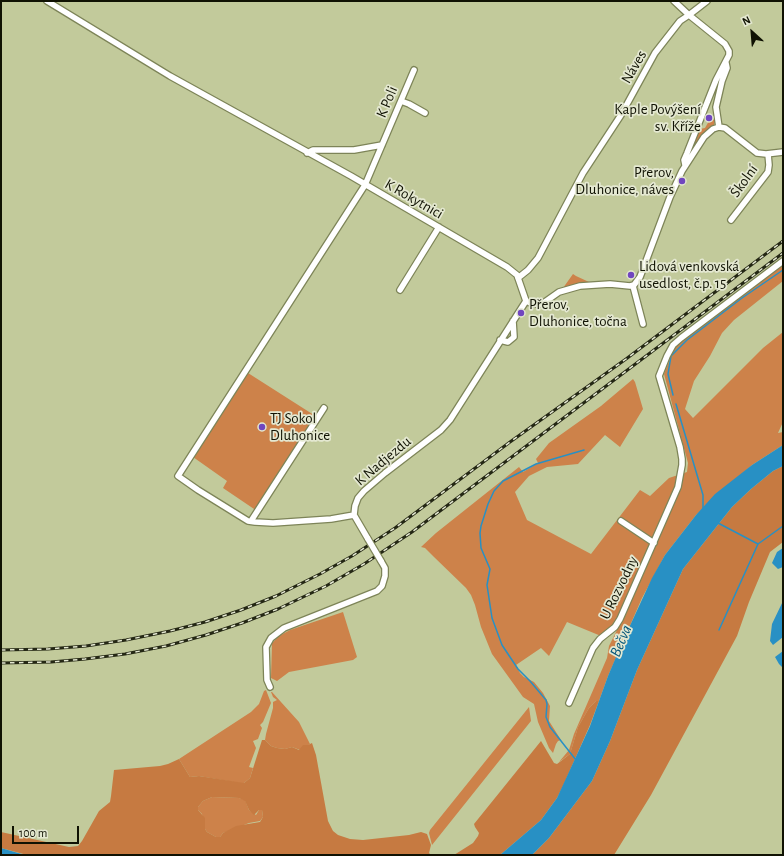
<!DOCTYPE html>
<html>
<head>
<meta charset="utf-8">
<style>
	body { margin:0 }
	#map { position:relative; width:784px; height:856px; overflow:hidden; background:#c2ca9b; font-family:"Alegreya Sans",sans-serif }
	canvas { display:block }
	.frame { position:absolute; inset:0; border:2px solid #101203; pointer-events:none }
	.north { position:absolute; left:732px; top:12px; width:40px; height:40px; -webkit-text-stroke:3px #e4e8d1; paint-order:stroke; rotate:334deg; font-size:11px; font-weight:700; line-height:16px; text-align:center; color:#101203 }
	.north::after { content:''; display:block; margin:auto; width:14px; height:18px; background:#101203; clip-path:polygon(50% 0,100% 100%,50% 72%,0 100%) }
	.scale { position:absolute; left:12px; top:826px; width:67px; height:18px; box-sizing:border-box; border:2px solid #101203; border-top:0; padding-left:5px; font-size:12px; line-height:14px; white-space:nowrap; color:#101203; -webkit-text-stroke:3px #e4e8d1; paint-order:stroke }
</style>
</head>
<body>
<div id="map">
<canvas width="784" height="856"></canvas>
<div class="frame"></div>
<div class="north">N</div>
<div class="scale">100 m</div>
</div>
<script>
const ctx = document.querySelector('canvas').getContext('2d');
ctx.lineJoin = 'round';
function paint(path, color) { ctx.fillStyle = color; ctx.fill(path, 'evenodd'); }
const toPath = rows => new Path2D(rows.map(r => 'M' + r).join(''));
function trace(path, color, width, dash) { ctx.strokeStyle = color; ctx.lineWidth = width; ctx.lineCap = dash ? 'butt' : 'round'; ctx.setLineDash(dash || []); ctx.stroke(path); }
function label(font, color, halo, rows, align = 'center') {
  ctx.font = font + ' "Alegreya Sans",sans-serif'; ctx.lineWidth = 3.5; ctx.setLineDash([]); ctx.textBaseline = 'middle'; ctx.strokeStyle = halo; ctx.fillStyle = color; for (const [text, x, y, turn = 0] of rows) {
    ctx.save(); ctx.translate(x, y); ctx.rotate((+turn || 0) * Math.PI / 180); ctx.textAlign = isNaN(turn) ? turn : align; if (halo) ctx.strokeText(text, 0, 0); ctx.fillText(text, 0, 0); ctx.restore();
  }
}
const green = toPath([
	[713,119,715,121,714,125,703,135,687,159,700,129,705,128,709,121,712,122],
	[783,264,783,281,734,320,722,333,710,356,694,381,685,409,693,418,763,348,783,332,783,422,778,433,783,432,783,445,752,465,696,515,665,555,642,598,608,676,599,701,596,701,589,708,578,727,570,754,559,762,569,750,574,734,607,658,609,646,617,630,610,629,601,636,567,622,549,656,541,648,516,665,520,673,524,677,534,682,543,693,550,706,549,721,561,740,558,741,556,744,553,753,549,748,538,722,534,704,523,697,492,654,481,627,475,605,471,595,466,588,433,556,425,548,421,547,436,533,519,467,523,472,538,463,536,459,549,443,601,406,633,379,635,382,643,409,620,447,605,435,578,464,547,467,529,476,515,492,527,520,591,554,640,490,650,496,669,478,687,472,688,463,664,374,675,347,695,330],
	[573,274,576,276,589,282,563,288],
	[248,373,317,417,257,511,223,488,227,481,193,457],
	[343,612,357,657,353,660,289,672,277,681,271,678,272,643,279,636,290,630],
	[266,690,271,703,263,722,260,725,262,728,258,739,253,741,256,748,249,767,253,768,250,778,244,783,239,783,199,776,190,777,179,759,251,712,259,704,264,691],
	[271,692,272,692,299,722,310,744,300,750,292,747,285,749,277,748,271,746,265,740,266,734,273,708,273,702,277,700,273,697],
	[529,707,531,721,432,845,429,833,430,830],
	[212,797,239,798,245,800,249,810,256,815,259,810,262,810,263,817,260,821,249,823,223,833,220,837,216,837,207,832,205,829,202,814,198,810,198,807,203,801]
]);
const forest = toPath([
	[783,466,783,542,770,552,749,602,737,636,651,795,614,855,532,855,549,838,592,781,610,741,637,670,683,569,732,507,751,489,773,471],
	[596,701,599,701,590,725,563,786,557,798,541,820,500,855,454,855,473,843,478,836,479,833,475,827,474,824,541,741,554,763,557,764,561,761,570,754,578,727,589,708],
	[262,740,265,740,271,746,277,748,285,749,292,747,299,750,303,745,308,745,312,743,316,755,328,821,333,831,338,835,350,839,363,840,409,835,421,832,427,834,431,845,429,853,431,855,27,855,1,848,1,832,69,847,78,846,82,841,99,811,110,802,111,796,114,770,160,766,168,764,179,759,190,777,199,776,244,783,250,778],
	[212,797,239,798,245,801,249,810,254,815,259,810,262,810,263,817,260,822,236,826,223,833,220,837,216,837,207,832,205,829,205,818,198,810,198,807,203,801]
]);
const water = toPath([
	[783,445,783,466,773,471,751,489,732,507,683,569,637,670,610,741,592,781,549,838,532,855,500,855,541,820,557,798,590,726,608,676,622,643,652,578,665,555,696,515,715,494,752,465],
	[783,548,783,567,778,569,772,563,777,552],
	[783,601,783,637,773,645,770,641,772,624],
	[783,651,783,668,779,664,775,657],
	[1,848,25,855,27,855,1,855]
]);
const stream = toPath([
	[673,395,668,374,671,356,687,340,742,298,783,270],
	[676,404,703,495,703,509],
	[718,523,758,544,783,526],
	[719,630,758,544],
	[576,760,550,727,546,717,547,704,546,700,530,681,518,669,502,645,492,618,487,585,490,569,481,548,480,533,481,526,488,504,494,491,503,481,536,464,584,450]
]);
const minor = toPath([
	[47,1,170,76,351,176,507,267,517,275,526,301],
	[674,1,689,15,725,44,729,51,729,55,716,80,687,153,684,160,685,165],
	[401,101,409,104,425,113],
	[719,127,725,128,757,153,766,154,783,152],
	[719,127,716,107,722,81,727,68,726,63],
	[307,153,313,150,354,150,382,145],
	[731,220,768,172,769,165,768,154],
	[518,278,528,270,538,258,583,173,621,115,655,53,680,21,689,15,707,1],
	[633,286,643,324],
	[400,290,439,227],
	[526,301,533,304,542,304,559,292,580,286,610,284,630,286,634,285,640,277,670,197,682,171,704,137,713,129,719,127],
	[500,340,508,342,514,337,513,321],
	[354,515,331,519,273,523,255,522,248,521,198,490,178,476,365,185,414,70],
	[251,521,324,408],
	[621,521,654,543],
	[368,539,354,515,355,506,358,498,364,491,385,473,441,430,450,420,526,301],
	[270,687,267,680,266,647,271,638,284,628,377,591,382,586,385,576,385,568,381,561],
	[569,703,593,648,600,639,615,627,620,619,678,487,682,465,682,459,680,447,659,376,667,356,673,345,681,338,783,261]
]);
const rail = toPath([
	[1,650,48,649,86,646,126,640,170,631,205,622,241,610,276,596,320,574,352,556,395,528,510,442,626,359,783,241],
	[1,663,51,662,85,659,125,654,166,646,206,635,242,623,278,609,326,586,364,564,412,532,783,253]
]);
const minorBridge = toPath([
	[368,539,381,561]
]);
const markers = [
	[709,118,4,"#7146bf"],
	[682,181,4,"#7146bf"],
	[631,275,4,"#7146bf"],
	[521,313,4,"#7146bf"],
	[262,427,4,"#7146bf"]
];
const streetNames = [
	["Náves",634,67,-60],
	["K Poli",387,102,-67],
	["Školní",744,181,-54],
	["K Rokytnici",414,199,30],
	["K Nadjezdu",383,461,-40],
	["U Rozvodny",619,588,-64]
];
const poiNames = [
	["Kaple Povýšení",701,109,"right"],
	["sv. Kříže",701,126,"right"],
	["Přerov,",674,172,"right"],
	["Dluhonice, náves",674,189,"right"],
	["Lidová venkovská",639,266],
	["usedlost, č.p. 15",639,283],
	["Přerov,",529,304],
	["Dluhonice, točna",529,321],
	["TJ Sokol",270,418],
	["Dluhonice",270,435]
];
const waterNames = [
	["Bečva",621,641,-67]
];
paint(green, '#cd824a');
paint(forest, '#c67a41');
paint(water, '#2890c4');
trace(stream, '#2890c4', 1.5);
trace(minor, '#7d8458', 8);
trace(minor, '#fff', 5.5);
trace(rail, '#242714', 3);
trace(rail, '#e4e8d1', 1.5, [4.5]);
trace(minorBridge, '#7d8458', 8, []);
trace(minorBridge, '#fff', 5.5);
for (const [x, y, r, color] of markers) { const dot = new Path2D(); dot.arc(x, y, r, 0, 2 * Math.PI); ctx.fillStyle = color; ctx.fill(dot); trace(dot, '#e4e8d1', 1.5); }
label('15px', '#101203', '#e4e8d1', streetNames);
label('15px', '#101203', '#e4e8d1', poiNames, 'left');
label('italic 16px', '#07577a', '#e4e8d1', waterNames);
</script>
</body>
</html>
